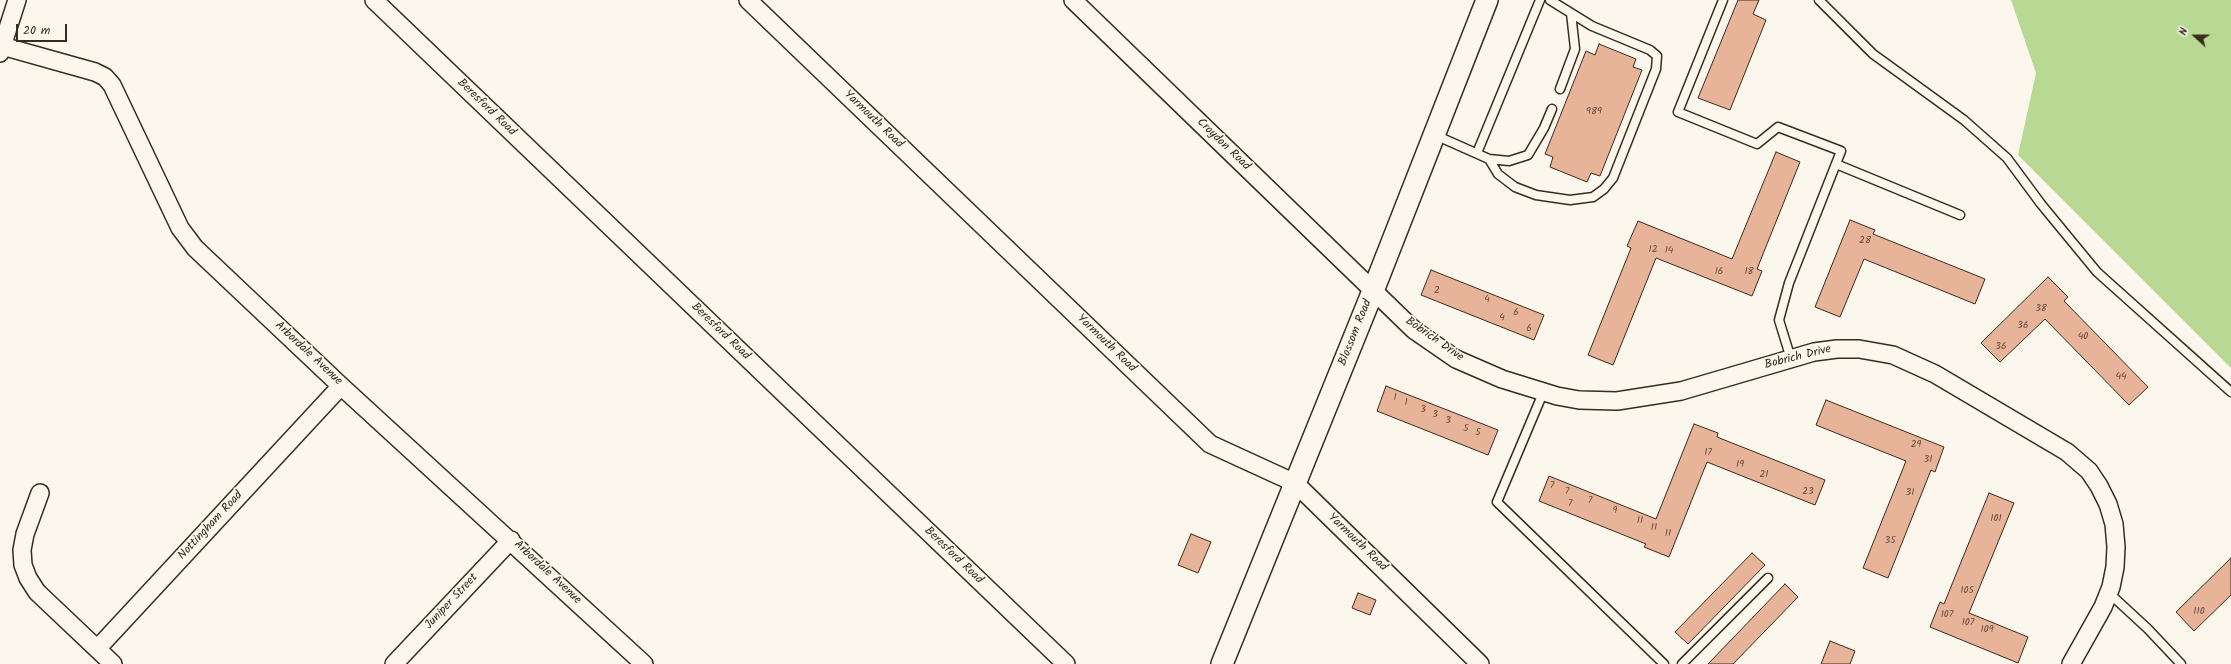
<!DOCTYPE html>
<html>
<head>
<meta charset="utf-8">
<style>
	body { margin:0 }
	#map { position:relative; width:2231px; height:664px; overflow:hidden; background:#fbf7ec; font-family:Kalam,sans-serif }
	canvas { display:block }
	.north { position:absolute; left:2175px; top:16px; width:40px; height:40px; -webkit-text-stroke:3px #fbf7ec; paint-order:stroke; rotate:291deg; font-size:11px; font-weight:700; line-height:16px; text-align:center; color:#3b2a1e }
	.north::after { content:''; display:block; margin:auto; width:14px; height:18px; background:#3b2a1e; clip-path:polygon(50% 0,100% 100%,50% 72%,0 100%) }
	.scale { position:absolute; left:16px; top:24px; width:51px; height:18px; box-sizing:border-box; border:2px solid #3b2a1e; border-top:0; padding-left:5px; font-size:12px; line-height:14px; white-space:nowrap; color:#3b2a1e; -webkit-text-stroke:3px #fbf7ec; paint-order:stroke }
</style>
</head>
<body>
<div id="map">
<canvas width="2231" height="664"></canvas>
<div class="north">N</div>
<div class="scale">20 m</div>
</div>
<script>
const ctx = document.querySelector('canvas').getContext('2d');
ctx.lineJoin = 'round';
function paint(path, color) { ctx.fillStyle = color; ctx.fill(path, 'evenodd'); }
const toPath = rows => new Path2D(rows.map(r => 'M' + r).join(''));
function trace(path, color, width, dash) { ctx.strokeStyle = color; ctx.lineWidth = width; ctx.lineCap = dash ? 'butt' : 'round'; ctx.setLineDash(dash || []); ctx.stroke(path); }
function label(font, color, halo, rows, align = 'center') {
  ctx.font = font + ' Kalam,sans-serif'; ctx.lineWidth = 3.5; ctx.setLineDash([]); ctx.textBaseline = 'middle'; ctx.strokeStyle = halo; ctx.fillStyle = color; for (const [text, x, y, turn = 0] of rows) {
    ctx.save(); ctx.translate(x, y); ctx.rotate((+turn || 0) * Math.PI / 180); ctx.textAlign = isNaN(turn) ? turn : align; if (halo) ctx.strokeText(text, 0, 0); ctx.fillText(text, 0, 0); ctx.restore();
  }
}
const green = toPath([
	[2011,0,2231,0,2231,368,2018,155,2036,73]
]);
const building = toPath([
	[1738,0,1759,0,1753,14,1766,20,1730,110,1698,98,1738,0],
	[1599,44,1636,59,1633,67,1642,70,1600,176,1591,173,1587,182,1550,167,1553,157,1545,154,1586,51,1595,55,1599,44],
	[1776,152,1800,162,1757,269,1762,271,1752,296,1656,258,1613,365,1588,355,1631,248,1627,246,1638,221,1732,259,1776,152],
	[1850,220,1875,230,1873,234,1985,279,1975,304,1864,259,1840,317,1815,307,1850,220],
	[1431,270,1544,315,1534,340,1421,295,1431,270],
	[2048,277,2068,297,2064,301,2148,387,2129,405,2045,319,2000,362,1981,343,2048,277],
	[1386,386,1498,430,1488,455,1377,411,1386,386],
	[1826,400,1944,447,1935,472,1931,470,1888,578,1863,568,1906,461,1816,425,1826,400],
	[1694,424,1718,433,1717,437,1825,480,1815,505,1707,462,1669,557,1644,547,1646,544,1539,501,1549,476,1656,519,1694,424],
	[1989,493,2014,503,1969,613,2028,637,2018,663,1930,627,1940,602,1944,604,1989,493],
	[1191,534,1211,542,1198,573,1178,565,1191,534],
	[1752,553,1765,565,1688,644,1675,632,1752,553],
	[2231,558,2231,595,2194,631,2176,612,2231,558],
	[1785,584,1798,597,1733,664,1708,664,1785,584],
	[1358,593,1376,600,1370,615,1352,608,1358,593],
	[1830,641,1855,651,1850,664,1821,664,1830,641]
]);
const service = toPath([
	[1723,0,1678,112,1757,144,1778,127,1841,151,1789,283,1779,320,1791,359],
	[1819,0,1873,54,1964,120,2007,158,2041,204,2097,272,2231,392],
	[1560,89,1575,49,1571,13],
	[1435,135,1489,159,1498,174,1515,187,1536,195,1570,200,1593,197,1604,189,1613,178,1656,69,1657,56,1650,50,1592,26,1550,0],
	[1477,153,1540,0],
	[1489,159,1509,161,1528,155,1544,128,1552,109],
	[1836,164,1960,215],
	[1543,393,1497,502,1664,664],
	[2109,593,2148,629,2181,664],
	[1682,664,1768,578]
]);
const minor = toPath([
	[374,0,1066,664],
	[748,0,1210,444,1295,483,1480,664],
	[1073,0,1414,330,1456,359,1502,379,1557,396,1579,400,1617,401,1681,391,1814,352,1837,349,1859,349,1893,355,1935,374,2067,452,2089,471,2099,486,2108,504,2114,524,2116,547,2115,567,2111,587,2103,607,2071,664],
	[2,46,95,72,105,77,112,85,180,228,195,248,341,386,644,664],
	[0,53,17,0],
	[40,493,25,534,22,550,23,565,28,578,37,592,113,664],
	[97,649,341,386],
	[394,664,511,540]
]);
const tertiary = toPath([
	[1222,664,1373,291,1487,0]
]);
const numberNames = [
	["989",1594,112],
	["28",1865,241],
	["12",1653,250],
	["14",1669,251],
	["16",1719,272],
	["18",1749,272],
	["2",1437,291],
	["4",1487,300],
	["38",2041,309],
	["6",1516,313],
	["4",1502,318],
	["36",2023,326],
	["6",1529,329],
	["40",2083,337],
	["36",2001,347],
	["44",2121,377],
	["1",1395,398],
	["1",1406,403],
	["3",1423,410],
	["3",1435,415],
	["3",1448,421],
	["5",1466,429],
	["5",1478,433],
	["29",1916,445],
	["17",1708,453],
	["31",1928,460],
	["19",1740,465],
	["21",1764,475],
	["7",1552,486],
	["7",1567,492],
	["23",1808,492],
	["31",1910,493],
	["7",1590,501],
	["7",1570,504],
	["9",1615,511],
	["101",1996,519],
	["11",1640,521],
	["11",1654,528],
	["11",1668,534],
	["35",1890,541],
	["105",1967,591],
	["110",2199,612],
	["107",1947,615],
	["107",1968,623],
	["109",1987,630]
];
const streetNames = [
	["Beresford Road",486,108,44],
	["Yarmouth Road",873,120,44],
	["Croydon Road",1223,145,44],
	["Beresford Road",720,332,44],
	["Blossom Road",1356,333,-68],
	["Bobrich Drive",1434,340,35],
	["Yarmouth Road",1106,344,44],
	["Arbordale Avenue",308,354,43],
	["Bobrich Drive",1798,358,-14],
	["Nottingham Road",211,526,-47],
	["Yarmouth Road",1357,543,44],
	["Beresford Road",953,556,44],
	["Arbordale Avenue",547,573,43],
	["Juniper Street",452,602,-47]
];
paint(green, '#b8d993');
paint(building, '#e7b399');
trace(building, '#3b2a1e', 1);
trace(service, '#3b2a1e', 11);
trace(minor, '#3b2a1e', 20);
trace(tertiary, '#3b2a1e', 24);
trace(service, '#fbf7ec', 8);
trace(minor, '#fbf7ec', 17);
trace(tertiary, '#fbf7ec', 21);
label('10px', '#664c3d', null, numberNames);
label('12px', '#3b2a1e', '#fbf7ec', streetNames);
</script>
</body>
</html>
